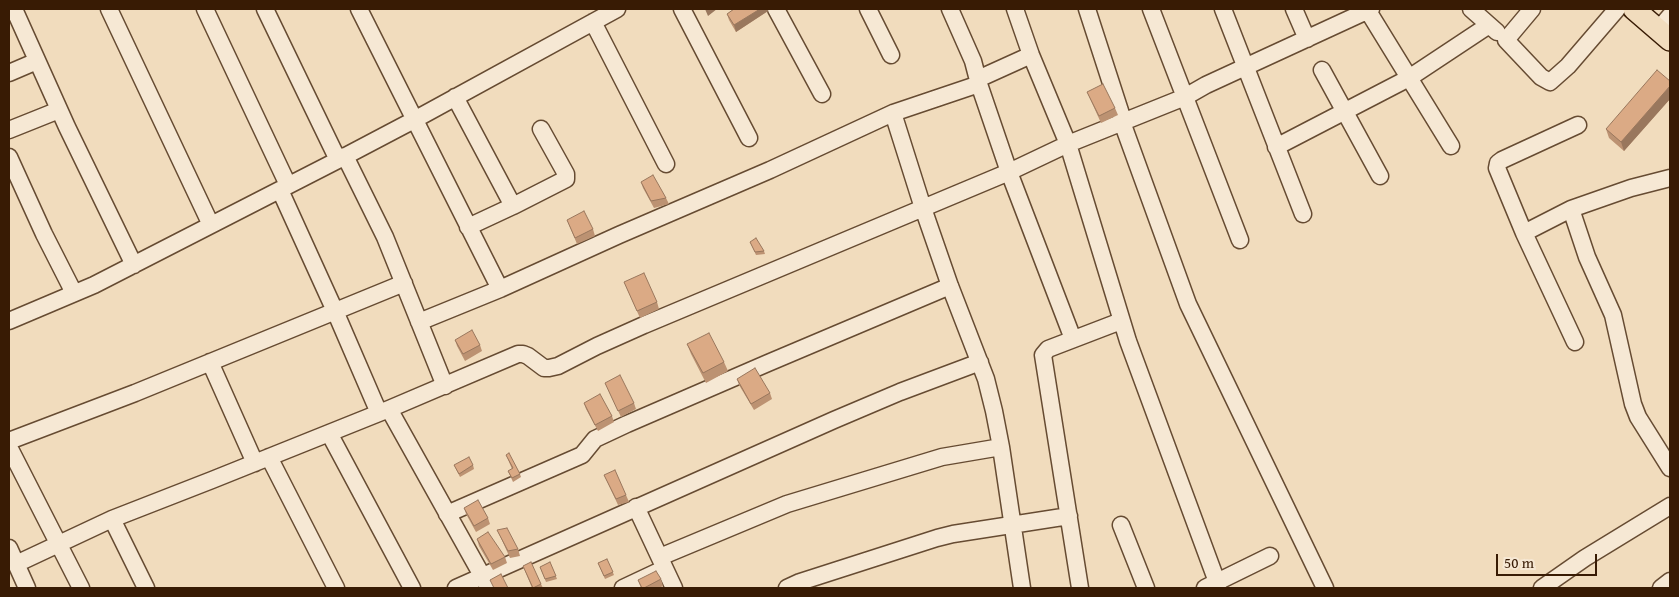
<!DOCTYPE html>
<html>
<head>
<meta charset="utf-8">
<style>
	body { margin:0 }
	#map { position:relative; width:1679px; height:597px; overflow:hidden; background:#f1dcbd; font-family:"Gentium Book Plus",serif }
	canvas { display:block }
	.frame { position:absolute; inset:0; border:10px solid #381b04; pointer-events:none }
	.scale { position:absolute; left:1496px; top:554px; width:101px; height:22px; box-sizing:border-box; border:2px solid #381b04; border-top:0; padding-left:6px; font-size:15px; line-height:18px; white-space:nowrap; color:#381b04; -webkit-text-stroke:4px #f6e8d4; paint-order:stroke }
</style>
</head>
<body>
<div id="map">
<canvas width="1679" height="597"></canvas>
<div class="frame"></div>
<div class="scale">50 m</div>
</div>
<script>
const ctx = document.querySelector('canvas').getContext('2d');
ctx.lineJoin = 'round';
const toPath = rows => new Path2D(rows.map(r => 'M' + r).join(''));
function trace(path, color, width, dash) { ctx.strokeStyle = color; ctx.lineWidth = width; ctx.lineCap = dash ? 'butt' : 'round'; ctx.setLineDash(dash || []); ctx.stroke(path); }
function paint(path, color) { ctx.fillStyle = color; ctx.fill(path, 'evenodd'); }
const minor = toPath([
	[14,9,67,127,134,265],
	[109,9,211,225],
	[205,9,288,185],
	[265,9,338,160],
	[359,9,500,289],
	[682,9,749,138],
	[776,9,822,94],
	[868,9,891,55],
	[950,9,973,61,979,84,1009,172,1073,339],
	[1015,9,1031,55,1068,144,1128,341,1217,582,1205,588],
	[1087,9,1122,117,1122,122,1188,304,1325,588],
	[1151,9,1240,240],
	[1223,9,1303,214],
	[1294,9,1307,39],
	[1471,9,1497,32],
	[1532,9,1506,40,1541,77,1550,82,1568,66,1617,9],
	[1368,11,1451,146],
	[593,22,666,164],
	[1659,29,1670,16],
	[1322,70,1380,176],
	[9,73,37,61],
	[978,79,1031,55],
	[455,97,513,206],
	[893,113,923,208,950,286,986,379,994,411,1001,447,1022,588],
	[9,130,59,110],
	[1276,147,1409,78,1489,25],
	[345,156,385,237,445,386],
	[9,157,44,234,74,293],
	[1670,178,1631,188,1571,209,1587,257,1613,315,1633,404,1638,417,1670,468],
	[280,190,335,311,379,413],
	[468,227,513,206,566,179,566,174,541,129],
	[1524,233,1571,209],
	[9,321,94,285,338,160,414,120,617,9],
	[419,322,500,289,619,235,770,170,893,113,979,84],
	[1575,342,1524,233,1497,168,1498,163,1502,160,1578,125],
	[210,362,255,463],
	[389,409,489,588],
	[329,433,412,588],
	[9,441,135,393,404,283],
	[9,447,81,588],
	[269,457,336,588],
	[636,507,674,588],
	[447,514,582,455,595,439,627,424,768,363,950,286],
	[112,519,146,588],
	[1121,525,1146,588],
	[9,548,27,588],
	[660,557,787,504,942,457,1001,447],
	[16,564,112,519,212,480,389,409,518,354,523,354,528,356,544,368,549,368,558,366,597,346,644,325,1009,172,1068,144,1185,97,1206,85,1371,9],
	[456,588,834,420,900,392,980,362],
	[623,588,657,572],
	[787,588,800,582,937,538,953,534,1069,516],
	[1080,588,1043,355,1048,349,1121,321],
	[1218,588,1217,582,1270,556],
	[1542,588,1585,558,1670,506],
	[1661,588,1670,581]
]);
const major = toPath([
	[1634,9,1670,40]
]);
const wall = toPath([
	[734,9,768,9,768,11,736,32,729,20,727,14],
	[1670,81,1670,99,1624,151,1609,138,1606,129],
	[1087,92,1115,108,1118,115,1101,123],
	[641,182,666,198,669,204,654,208,643,188],
	[567,220,593,229,595,236,577,244],
	[750,242,764,251,765,254,756,255],
	[624,282,657,302,659,309,640,318],
	[455,340,480,345,482,351,465,361,457,346],
	[687,344,724,362,728,371,706,383,691,354],
	[737,379,770,393,772,399,754,410,739,385],
	[605,383,634,403,636,409,621,417],
	[584,403,612,416,614,422,598,431,586,409],
	[506,455,520,474,521,477,513,482,508,471,512,469],
	[454,465,473,465,474,469,460,477],
	[604,475,626,495,629,502,618,505],
	[464,508,488,518,490,524,476,532,466,514],
	[497,530,518,549,520,556,510,558,500,536],
	[477,539,505,557,507,563,493,570,479,546],
	[607,559,614,575,605,579,598,563],
	[550,562,557,579,546,582,540,567],
	[523,566,541,584,543,588,532,588],
	[661,579,663,586,659,588,641,588,638,580]
]);
const shadedWall = toPath([
	[705,9,717,9,708,16],
	[760,9,768,9,768,11,736,32,734,25],
	[1670,86,1670,99,1624,151,1621,142]
]);
const building = toPath([
	[734,9,760,9,734,25,727,14,734,9],
	[1657,70,1670,81,1670,86,1621,142,1606,129,1657,70],
	[1103,84,1115,108,1099,116,1087,92,1103,84],
	[653,175,666,198,651,201,641,182,653,175],
	[584,211,593,229,575,238,567,220,584,211],
	[756,238,764,251,755,252,750,242,756,238],
	[644,273,657,302,637,311,624,282,644,273],
	[472,330,480,345,463,354,455,340,472,330],
	[709,333,724,362,703,373,687,344,709,333],
	[755,368,770,393,751,404,737,379,755,368],
	[620,375,634,403,618,411,605,383,620,375],
	[600,394,612,416,595,425,584,403,600,394],
	[509,453,520,474,512,478,508,471,513,468,506,455,509,453],
	[469,457,473,465,459,474,454,465,469,457],
	[615,470,626,495,616,499,604,475,615,470],
	[478,500,488,518,474,526,464,508,478,500],
	[507,528,518,549,508,551,497,530,507,528],
	[488,532,505,557,491,564,477,539,488,532],
	[607,559,613,572,604,576,598,563,607,559],
	[531,562,541,584,533,588,523,566,531,562],
	[550,562,556,576,545,579,540,567,550,562],
	[656,571,661,579,644,588,642,588,638,580,656,571],
	[501,574,508,588,494,588,490,580,501,574]
]);
trace(minor, '#664b32', 19);
trace(major, '#381b04', 24);
trace(minor, '#f6e8d4', 16);
trace(major, '#f1dcbd', 21);
paint(wall, '#bc9272');
paint(shadedWall, '#99775d');
paint(building, '#dbaa85');
trace(building, '#99775d', 1);
</script>
</body>
</html>
